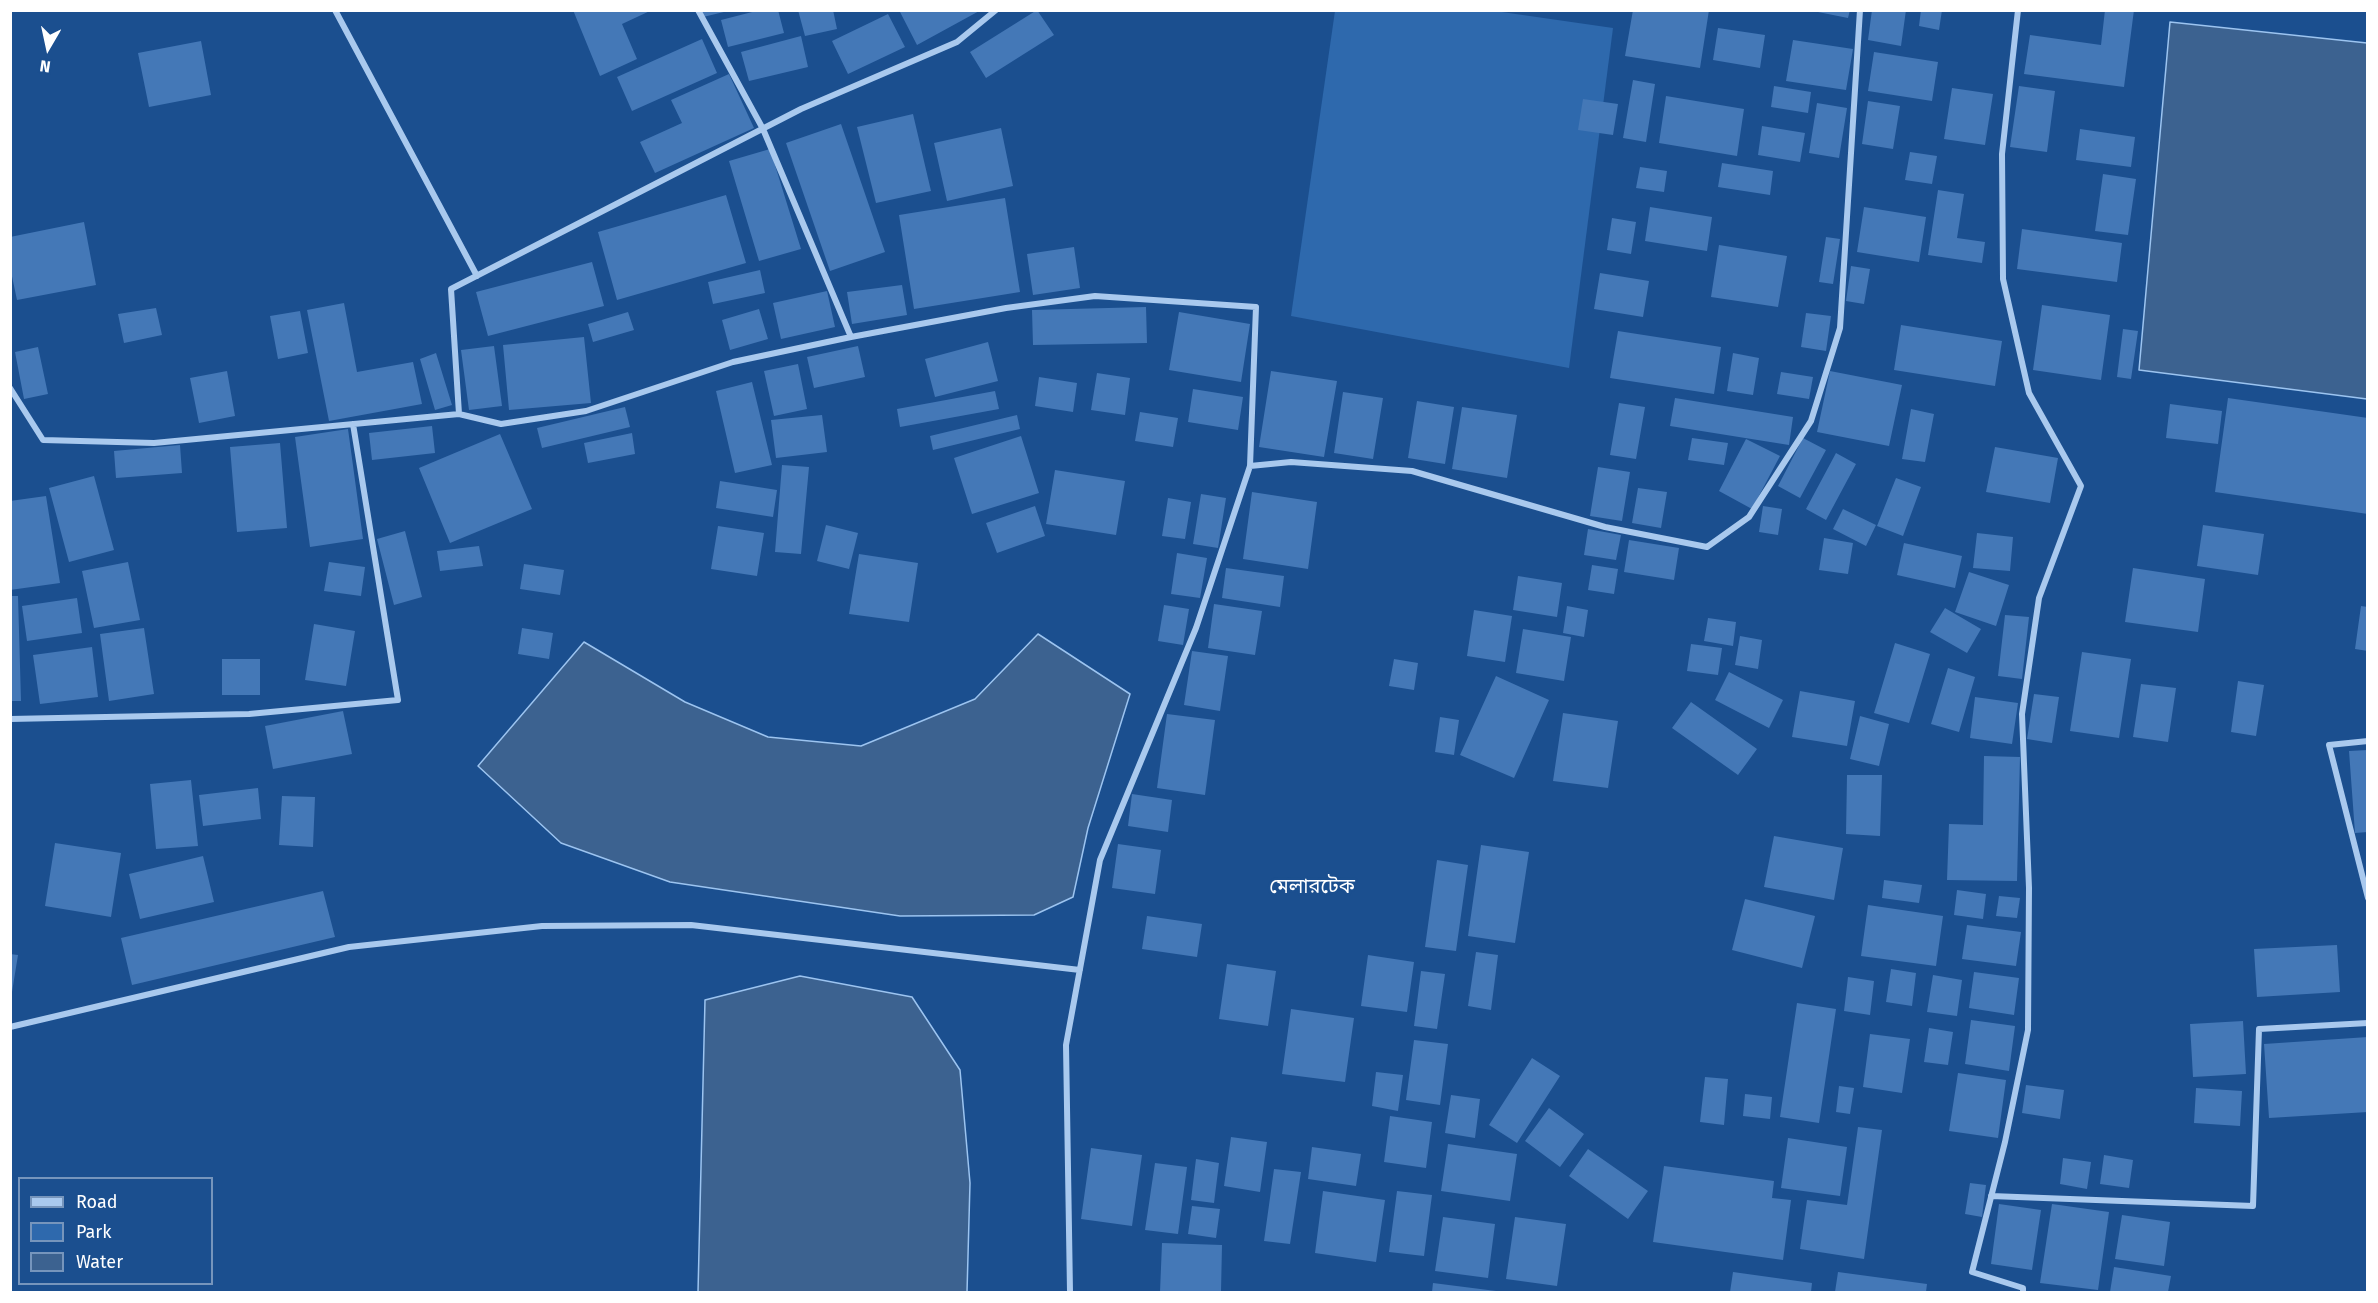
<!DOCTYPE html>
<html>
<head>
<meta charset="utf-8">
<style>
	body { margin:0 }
	#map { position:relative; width:2378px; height:1303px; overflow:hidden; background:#1b4f8f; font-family:"Fira Sans",sans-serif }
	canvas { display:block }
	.frame { position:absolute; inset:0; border:12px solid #fff; pointer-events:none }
	.legend { position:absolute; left:18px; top:1177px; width:195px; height:108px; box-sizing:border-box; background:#1b4f8f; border:2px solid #7695bc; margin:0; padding:8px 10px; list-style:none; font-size:18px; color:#fff }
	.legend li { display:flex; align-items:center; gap:12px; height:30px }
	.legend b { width:30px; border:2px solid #7695bc }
	.north { position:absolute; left:18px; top:18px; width:60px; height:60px; -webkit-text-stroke:4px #1b4f8f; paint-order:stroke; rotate:189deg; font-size:16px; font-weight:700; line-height:24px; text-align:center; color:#fff }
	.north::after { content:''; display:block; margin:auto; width:21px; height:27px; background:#fff; clip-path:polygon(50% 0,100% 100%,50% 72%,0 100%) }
</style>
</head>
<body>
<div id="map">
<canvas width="2378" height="1303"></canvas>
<div class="frame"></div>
<ul class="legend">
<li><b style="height:8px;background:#a9c9ee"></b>Road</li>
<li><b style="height:16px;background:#2e69ad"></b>Park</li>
<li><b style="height:16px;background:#3c6290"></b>Water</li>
</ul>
<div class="north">N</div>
</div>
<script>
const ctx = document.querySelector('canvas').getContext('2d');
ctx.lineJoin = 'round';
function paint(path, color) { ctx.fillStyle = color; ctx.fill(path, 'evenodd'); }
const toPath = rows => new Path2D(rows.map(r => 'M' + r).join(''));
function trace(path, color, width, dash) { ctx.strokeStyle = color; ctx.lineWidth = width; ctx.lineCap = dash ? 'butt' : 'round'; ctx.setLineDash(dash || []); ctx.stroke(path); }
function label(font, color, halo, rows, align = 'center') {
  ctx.font = font + ' "Fira Sans","Noto Sans Bengali",sans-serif'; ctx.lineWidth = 5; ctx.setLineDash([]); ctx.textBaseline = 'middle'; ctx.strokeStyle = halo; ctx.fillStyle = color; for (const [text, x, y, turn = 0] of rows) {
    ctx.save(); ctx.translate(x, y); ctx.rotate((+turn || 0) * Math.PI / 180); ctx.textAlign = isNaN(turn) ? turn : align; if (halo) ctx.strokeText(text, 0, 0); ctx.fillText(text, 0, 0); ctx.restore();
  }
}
const green = toPath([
	[1488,10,1613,28,1569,368,1291,316,1335,11]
]);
const water = toPath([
	[2170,22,2367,43,2367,399,2139,370,2170,22],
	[1038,634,1130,694,1088,828,1073,897,1034,915,900,916,670,882,561,843,478,766,584,642,685,702,768,737,861,746,975,699,1038,634],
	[800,976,912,997,960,1070,970,1183,967,1292,698,1292,705,1000,800,976]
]);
const building = toPath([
	[573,10,652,10,622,24,637,59,600,76],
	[701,10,728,10,728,11,703,17],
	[760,10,778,10,784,33,728,47,721,20],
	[798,10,833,10,837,29,805,36],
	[899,10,981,10,917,45],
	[1037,10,1054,35,986,78,970,52],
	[1633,10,1709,10,1700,68,1625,56],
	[1808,10,1850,10,1848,18],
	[1872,10,1906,10,1901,46,1868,40],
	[1921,10,1942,10,1939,30,1919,26],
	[2105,10,2134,10,2124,87,2024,74,2030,35,2101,45],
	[888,14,905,47,848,74,832,41],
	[1718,28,1765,35,1760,68,1713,60],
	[801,36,808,67,749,81,741,52],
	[702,39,717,73,632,111,617,77],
	[1793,40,1853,49,1846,90,1786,81],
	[201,41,211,95,149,107,138,53],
	[1874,52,1938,62,1932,101,1868,91],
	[729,74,754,128,655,173,640,142,682,123,671,100],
	[1633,80,1655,84,1646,142,1623,138],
	[1774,86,1811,92,1808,113,1771,107],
	[2019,86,2055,91,2047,152,2010,147],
	[1952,88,1993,94,1985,145,1944,139],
	[1666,96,1744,109,1737,156,1659,143],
	[1583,99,1618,104,1613,135,1578,130],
	[1868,101,1900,106,1893,149,1862,144],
	[1817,103,1847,108,1839,158,1809,153],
	[913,114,931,191,876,203,857,127],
	[841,124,885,252,830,271,786,143],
	[1762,126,1805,133,1800,162,1758,155],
	[1001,128,1013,186,947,201,934,143],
	[2080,129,2135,137,2131,167,2076,160],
	[770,149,801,249,759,261,729,161],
	[1910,152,1937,156,1932,184,1905,180],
	[1722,163,1773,171,1770,195,1718,187],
	[1640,167,1667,171,1664,192,1636,188],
	[2103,174,2136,179,2128,235,2095,231],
	[1938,190,1964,194,1957,238,1985,242,1982,263,1928,255],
	[726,195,746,263,617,300,598,232],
	[1005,198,1020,292,914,309,899,215],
	[1650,207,1712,217,1707,251,1645,241],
	[1864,207,1926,217,1919,262,1857,252],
	[1612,218,1636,222,1631,254,1607,250],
	[84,222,96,285,17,300,10,267,10,237],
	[2022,229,2122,243,2117,282,2017,269],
	[1826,237,1840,239,1833,284,1819,282],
	[1719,245,1787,256,1778,307,1711,297],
	[1074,247,1080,288,1033,295,1027,254],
	[592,262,604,306,488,336,476,292],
	[1851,266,1870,269,1864,304,1846,301],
	[760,270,765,293,713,304,708,282],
	[1600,273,1649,281,1643,317,1594,309],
	[902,285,907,315,852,324,847,292],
	[827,291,835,327,781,339,773,303],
	[344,303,357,372,413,362,422,404,329,421,307,310],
	[2042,305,2110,315,2101,380,2033,370],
	[1146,307,1147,343,1033,345,1032,310],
	[156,308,162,335,124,343,118,314],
	[759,309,768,339,730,350,722,320],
	[300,311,308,353,278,359,270,316],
	[628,312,634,330,593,342,588,324],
	[1179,312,1250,324,1241,382,1169,370],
	[1806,313,1831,316,1826,351,1801,347],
	[1901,325,2002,341,1995,386,1894,370],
	[2123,329,2138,331,2131,379,2117,377],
	[1618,331,1721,347,1714,394,1610,378],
	[584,337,591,403,509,410,503,345],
	[988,342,998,381,935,397,925,359],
	[494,346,502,406,469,410,461,350],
	[858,346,865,377,814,388,807,357],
	[38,347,48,394,24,399,15,352],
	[436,353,452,405,435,410,420,359],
	[1733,353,1759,358,1753,395,1727,391],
	[798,364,807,409,774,416,764,371],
	[227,371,235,416,199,423,190,378],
	[1271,371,1337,381,1324,457,1259,447],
	[1830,371,1902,385,1889,446,1817,432],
	[1781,372,1813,377,1809,399,1777,394],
	[1097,373,1130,378,1125,415,1091,410],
	[1039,377,1077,383,1073,412,1035,406],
	[752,382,772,465,735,473,716,391],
	[1193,389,1243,397,1238,430,1188,422],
	[995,391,999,409,900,427,897,409],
	[1343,392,1383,398,1373,459,1334,453],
	[1675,398,1793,417,1789,445,1670,426],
	[2228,398,2368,418,2368,514,2215,492],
	[1417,401,1454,407,1445,464,1408,458],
	[1619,403,1645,407,1636,459,1610,455],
	[2170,404,2222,411,2218,444,2166,438],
	[625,407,630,427,542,448,537,428],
	[1462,407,1517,415,1507,478,1452,469],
	[1911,409,1934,414,1925,462,1902,459],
	[1140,412,1178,418,1173,447,1135,441],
	[822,415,827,452,776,458,771,420],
	[1017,415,1020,429,933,450,930,436],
	[432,426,435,453,372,460,369,433],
	[348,429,363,539,310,547,295,437],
	[632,433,635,454,588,463,584,443],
	[500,434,532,509,450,543,419,468],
	[1021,436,1039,493,972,514,954,458],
	[1692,438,1728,443,1724,465,1688,460],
	[1803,438,1826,450,1800,498,1778,486],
	[1746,439,1780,456,1752,509,1719,491],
	[280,443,287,528,237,532,230,447],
	[180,445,182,473,116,478,114,451],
	[1995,447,2058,458,2050,503,1986,492],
	[1836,453,1856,464,1826,520,1806,509],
	[782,465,809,467,801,554,775,552],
	[1598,467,1630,472,1622,521,1590,516],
	[1055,470,1125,481,1116,535,1046,524],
	[94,476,114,550,69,562,49,488],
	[1896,478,1921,487,1903,536,1877,526],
	[720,481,777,490,773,517,716,508],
	[1638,488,1667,492,1661,528,1632,523],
	[1252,492,1317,502,1308,569,1243,559],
	[1201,494,1226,498,1218,548,1193,544],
	[46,496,60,583,10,590,10,501],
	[1168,498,1191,502,1185,539,1162,536],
	[1035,506,1045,536,997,553,986,523],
	[1763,506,1782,509,1778,535,1759,532],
	[1843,509,1876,525,1866,546,1833,529],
	[826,525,858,533,849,569,817,561],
	[2203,525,2264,534,2258,575,2197,566],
	[718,526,764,533,757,576,711,569],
	[1588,529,1621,535,1616,560,1584,555],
	[405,531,422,597,394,605,377,539],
	[1977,533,2013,537,2010,571,1973,568],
	[1824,538,1853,543,1848,574,1819,570],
	[1629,540,1679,548,1674,580,1624,572],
	[1904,543,1962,556,1955,588,1897,575],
	[479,546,483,566,440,571,437,551],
	[1177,553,1207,558,1200,598,1171,594],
	[859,554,918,563,909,622,849,614],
	[128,562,140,620,94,628,82,571],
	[329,562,365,567,361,596,324,591],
	[524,564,564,570,560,595,520,589],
	[1592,565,1618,569,1614,594,1588,590],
	[1226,568,1284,576,1280,607,1222,598],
	[2133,568,2205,579,2198,632,2125,622],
	[1969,572,2009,585,1996,626,1955,612],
	[1518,576,1562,583,1557,617,1513,610],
	[10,596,18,596,21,701,10,701],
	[77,598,82,633,27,641,22,606],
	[1214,604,1262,611,1255,655,1208,648],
	[1164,605,1189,609,1183,645,1158,641],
	[1567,606,1588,610,1584,637,1563,633],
	[2361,606,2368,607,2368,651,2355,649],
	[1945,608,1981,629,1967,653,1930,632],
	[1474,610,1512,616,1505,662,1467,656],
	[2005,615,2029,617,2022,679,1998,676],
	[1708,618,1736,622,1733,646,1704,641],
	[314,624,355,631,346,686,305,680],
	[144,628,154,694,109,701,100,634],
	[522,628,553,633,549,659,518,654],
	[1523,629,1571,637,1564,681,1516,673],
	[1740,636,1762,640,1758,669,1735,665],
	[1895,643,1930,654,1909,723,1874,713],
	[1691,644,1722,648,1718,675,1687,671],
	[92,647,98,697,40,704,33,655],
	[1192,651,1228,656,1220,711,1184,705],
	[2082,652,2131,659,2119,738,2070,731],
	[222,659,260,659,260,695,222,695],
	[1394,659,1418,663,1414,690,1389,686],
	[1948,668,1975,677,1959,732,1931,724],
	[1729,672,1783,700,1769,728,1715,700],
	[1496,676,1549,700,1514,778,1460,755],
	[2238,681,2264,685,2256,736,2231,732],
	[2141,684,2176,688,2168,742,2133,737],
	[1800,691,1855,701,1847,746,1792,737],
	[2034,694,2059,697,2052,743,2027,739],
	[1975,697,2018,703,2012,744,1970,738],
	[1691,702,1757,749,1738,775,1672,728],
	[343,711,352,754,273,769,265,726],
	[1563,713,1618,721,1608,788,1553,781],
	[1167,714,1215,720,1205,795,1157,788],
	[1860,716,1889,724,1879,766,1850,759],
	[1440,717,1459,720,1454,755,1435,752],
	[2368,750,2368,832,2355,833,2349,751],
	[1984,756,2020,757,2017,881,1947,880,1949,824,1983,825],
	[1847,775,1882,775,1880,836,1846,834],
	[191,780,198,846,156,849,150,784],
	[258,788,261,819,203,826,199,795],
	[1132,794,1172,800,1168,832,1128,826],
	[282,796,315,797,313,847,279,845],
	[1774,836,1843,848,1834,900,1764,887],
	[55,843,121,853,111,917,45,906],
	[1118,844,1161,850,1155,894,1112,888],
	[1481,845,1529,852,1515,943,1468,936],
	[203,856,214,902,140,919,129,874],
	[1437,860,1468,865,1456,951,1425,947],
	[1884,880,1922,885,1919,903,1882,898],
	[1957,890,1986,894,1983,919,1954,915],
	[323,891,335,937,132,985,121,938],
	[1999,896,2020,898,2017,918,1996,916],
	[1745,899,1815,916,1802,968,1732,950],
	[1868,905,1943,916,1936,966,1861,956],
	[1147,916,1202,924,1197,957,1142,949],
	[1967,925,2021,932,2016,966,1962,959],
	[2337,945,2340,992,2257,997,2254,949],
	[1476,952,1498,955,1491,1010,1468,1006],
	[10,954,18,955,12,992,10,992],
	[1368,955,1414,962,1407,1012,1361,1006],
	[1227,964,1276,971,1268,1026,1219,1019],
	[1891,969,1916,973,1912,1006,1886,1002],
	[1421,971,1445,974,1437,1029,1414,1026],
	[1974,972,2019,978,2014,1015,1969,1008],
	[1933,975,1962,980,1957,1016,1927,1012],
	[1848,977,1874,981,1870,1015,1844,1011],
	[1797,1003,1836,1009,1819,1123,1780,1117],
	[1291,1009,1354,1018,1345,1082,1282,1074],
	[1971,1020,2015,1026,2009,1071,1965,1064],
	[2243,1021,2246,1074,2193,1077,2190,1024],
	[1929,1028,1953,1032,1948,1065,1924,1062],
	[1870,1034,1910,1039,1902,1093,1863,1087],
	[2368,1037,2368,1112,2269,1118,2264,1044],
	[1414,1040,1448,1044,1440,1105,1406,1100],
	[1532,1058,1560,1076,1517,1143,1489,1125],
	[1376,1072,1403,1075,1398,1111,1372,1106],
	[1958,1073,2006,1080,1998,1138,1949,1131],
	[1705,1077,1728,1079,1724,1125,1700,1122],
	[2026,1085,2064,1090,2060,1119,2022,1113],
	[1839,1086,1854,1088,1850,1114,1836,1112],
	[2196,1088,2242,1091,2240,1126,2194,1123],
	[1745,1094,1772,1097,1770,1119,1743,1116],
	[1451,1095,1480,1099,1475,1138,1445,1133],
	[1549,1108,1584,1134,1560,1167,1525,1141],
	[1390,1116,1432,1122,1426,1168,1384,1162],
	[1858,1127,1882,1130,1864,1259,1800,1249,1807,1200,1847,1205],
	[1231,1137,1267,1142,1260,1192,1224,1186],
	[1788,1138,1847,1147,1840,1196,1781,1188],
	[1448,1144,1517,1154,1510,1201,1441,1191],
	[1312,1147,1361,1154,1356,1186,1308,1179],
	[1091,1148,1142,1155,1132,1226,1081,1219],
	[1588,1149,1648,1191,1628,1219,1569,1176],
	[2104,1155,2133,1160,2129,1188,2100,1184],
	[2063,1158,2091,1162,2087,1189,2060,1184],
	[1196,1159,1219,1163,1214,1203,1191,1200],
	[1155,1163,1187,1167,1178,1234,1145,1230],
	[1664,1166,1774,1181,1772,1198,1791,1200,1783,1260,1653,1242],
	[1274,1169,1301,1172,1290,1244,1264,1241],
	[1970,1183,1986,1185,1982,1217,1965,1214],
	[1323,1191,1385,1200,1376,1262,1315,1253],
	[1397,1191,1432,1195,1424,1256,1389,1252],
	[1999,1204,2041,1210,2032,1270,1991,1264],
	[2052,1204,2109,1212,2098,1290,2040,1283],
	[1192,1206,1220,1209,1216,1238,1188,1234],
	[2122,1215,2170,1222,2164,1266,2115,1259],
	[1443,1217,1495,1224,1488,1278,1435,1271],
	[1515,1217,1566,1224,1557,1286,1506,1279],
	[1162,1243,1222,1245,1221,1292,1160,1292],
	[2114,1267,2171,1276,2168,1292,2110,1292],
	[1733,1272,1812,1283,1811,1292,1730,1292],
	[1838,1272,1927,1284,1926,1292,1835,1292],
	[1433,1283,1496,1291,1495,1292,1432,1292]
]);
const street = toPath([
	[335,10,477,276],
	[2018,10,2002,154,2003,279,2029,393,2081,486,2039,598,2022,714,2029,888,2028,1030,2005,1142,1972,1272,2023,1288,2023,1292],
	[851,337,1006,308,1095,296,1256,307,1250,466,1196,628,1100,860,1066,1045,1070,1292],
	[10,388,43,440,154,443,459,414,451,289,801,109,957,42,996,10],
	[459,414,501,424,586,411,733,362,851,337,763,129,698,10],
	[1250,466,1291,462,1412,471,1605,527,1707,547,1749,517,1811,421,1840,328,1860,10],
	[10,719,249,714,398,700,353,424],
	[2368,741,2329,745,2368,898],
	[10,1027,349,947,542,926,691,925,1080,970],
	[1991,1196,2253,1206,2259,1029,2368,1023]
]);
const quarterNames = [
	["মেলারটেক",1312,887]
];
paint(green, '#2e69ad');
paint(water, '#3c6290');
trace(water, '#9cc4f0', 1.5);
paint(building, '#4478b7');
trace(street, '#a9c9ee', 6);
label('20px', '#fff', '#1b4f8f', quarterNames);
</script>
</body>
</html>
